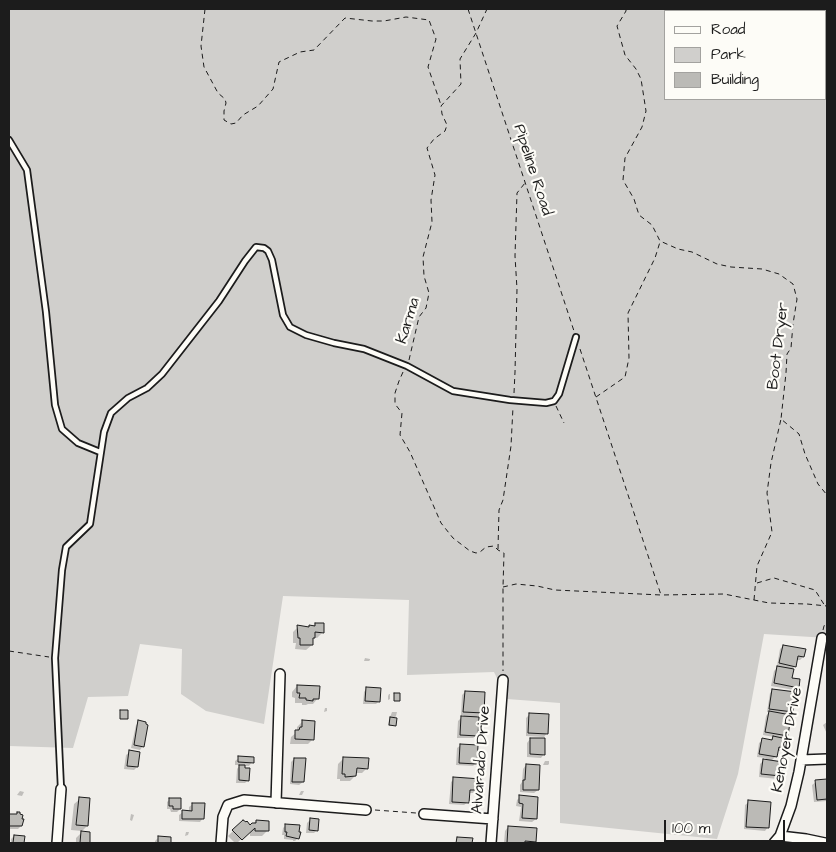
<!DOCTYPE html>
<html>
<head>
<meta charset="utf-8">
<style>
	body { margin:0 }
	#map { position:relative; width:836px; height:852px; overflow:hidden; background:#f0eeea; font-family:"Architects Daughter",sans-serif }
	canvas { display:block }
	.frame { position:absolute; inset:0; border:10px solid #1c1c1c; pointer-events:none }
	.legend { position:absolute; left:664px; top:10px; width:162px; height:90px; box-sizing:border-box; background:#fdfcf7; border:1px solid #a3a29f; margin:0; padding:6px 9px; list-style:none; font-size:15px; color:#1c1c1c }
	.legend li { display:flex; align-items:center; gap:10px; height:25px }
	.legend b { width:25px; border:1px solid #a3a29f }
	.scale { position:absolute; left:664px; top:820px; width:121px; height:22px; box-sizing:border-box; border:2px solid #1c1c1c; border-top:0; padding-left:6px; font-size:15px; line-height:18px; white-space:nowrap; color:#1c1c1c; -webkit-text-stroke:4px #fdfcf7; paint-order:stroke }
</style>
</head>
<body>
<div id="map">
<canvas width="836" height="852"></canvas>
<div class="frame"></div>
<ul class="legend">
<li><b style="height:6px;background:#fdfcf7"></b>Road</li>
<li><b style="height:14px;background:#d0cfcc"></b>Park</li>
<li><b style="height:14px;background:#bbbab6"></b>Building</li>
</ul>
<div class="scale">100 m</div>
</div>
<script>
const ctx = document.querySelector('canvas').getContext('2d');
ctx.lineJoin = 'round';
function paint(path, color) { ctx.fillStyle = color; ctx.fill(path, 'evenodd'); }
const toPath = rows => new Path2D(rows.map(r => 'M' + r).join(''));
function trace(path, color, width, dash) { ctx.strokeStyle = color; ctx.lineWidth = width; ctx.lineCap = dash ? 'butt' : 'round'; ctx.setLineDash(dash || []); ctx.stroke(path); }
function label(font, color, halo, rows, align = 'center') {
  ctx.font = font + ' "Architects Daughter",sans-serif'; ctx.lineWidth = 4.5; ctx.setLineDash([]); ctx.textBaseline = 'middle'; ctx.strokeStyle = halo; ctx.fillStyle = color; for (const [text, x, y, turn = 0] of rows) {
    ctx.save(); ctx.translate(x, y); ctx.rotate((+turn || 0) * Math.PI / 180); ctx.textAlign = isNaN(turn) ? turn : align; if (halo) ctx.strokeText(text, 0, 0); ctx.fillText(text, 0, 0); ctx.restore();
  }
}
const green = toPath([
	[9,9,827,9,827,638,764,634,738,774,717,839,560,823,560,703,507,699,494,672,407,675,409,600,283,596,264,724,206,711,181,694,182,649,140,644,128,696,88,697,73,748,9,746],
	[665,11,825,11,825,99,665,99]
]);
const shadow = toPath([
	[315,624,323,632,317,638,314,637,312,639,312,645,306,650,295,649,296,643,293,643,293,632,298,627,308,628,312,627],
	[783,646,803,657,800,660,796,660,795,666,791,670,791,679,798,687,794,690,771,686,774,671,778,667,777,666,780,649],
	[365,658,370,659,370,660,369,661,364,661],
	[297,686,318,698,313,704,308,704,306,705,302,705,302,703,295,703,295,698,292,697,292,692],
	[367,688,379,701,376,704,363,704,364,692],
	[773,690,792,712,788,716,786,735,782,739,784,748,781,751,777,751,776,756,771,761,780,776,777,779,759,777,760,764,766,758,757,757,759,743,763,740,770,741,774,737,763,735,766,716,769,712,767,712,770,693],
	[465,692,483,693,482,713,479,716,477,716,477,735,473,738,457,738,458,721,464,715,461,715,462,695],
	[389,694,390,694,390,699,388,700,388,696],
	[325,708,327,708,327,711,324,712],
	[392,712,397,712,396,716,394,719,394,725,393,726,388,726,389,720],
	[529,715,547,733,544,737,526,736,526,718],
	[139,722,143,746,140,750,131,748,136,725],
	[302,722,313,739,308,744,290,744,291,737,297,732,297,727],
	[827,722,827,734,823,725],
	[530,739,544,754,541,758,527,757,527,743],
	[461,745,476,763,473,766,456,765,457,748],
	[130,752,137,767,134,770,124,769,126,755],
	[239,758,252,762,249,766,244,766,248,780,245,783,236,783,237,769,240,765,235,765,235,761],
	[294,759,303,782,299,785,290,784,291,762],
	[343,759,367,768,362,773,355,773,355,776,350,781,340,781,340,779,337,779,338,764],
	[545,761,549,761,549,764,548,765,543,765],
	[526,765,538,790,534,793,520,792,520,785,522,782,523,769],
	[454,779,479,790,475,793,468,793,468,802,464,805,449,804,451,782],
	[827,780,827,801,814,802,812,785,816,782],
	[20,791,24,792,22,796,17,795],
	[301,791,304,791,302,795,299,795],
	[520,797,536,819,532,822,519,821,521,807,516,806,517,800],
	[80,799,88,800,87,826,82,831,71,830,74,804],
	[170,799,180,809,177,812,171,812,170,809,167,809,167,802],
	[749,802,768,827,765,831,744,829,745,805],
	[193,804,203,818,200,822,179,821,179,815,183,812,189,812,189,807],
	[131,814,134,815,132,821,130,820],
	[9,815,16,815,21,826,18,829,9,829],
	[310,820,317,830,314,833,306,833,307,823],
	[243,821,250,826,256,821,267,831,262,836,250,836,250,831,237,843,235,843,228,836],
	[286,825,298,838,295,841,293,841,293,840,284,839,284,835,282,835,283,828],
	[508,827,535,841,533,843,504,843,505,831],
	[186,832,189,832,188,835,185,836],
	[81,833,89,833,88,843,76,843,76,838],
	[14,836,24,837,23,843,11,843,11,839],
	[159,837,170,842,155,843,155,841]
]);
const building = toPath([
	[315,623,324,623,324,633,315,632,315,638,313,638,313,645,300,645,300,638,298,638,297,625,309,627,309,625,315,626,315,623],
	[783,645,806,649,804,657,798,656,796,667,779,663,783,645],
	[777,666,794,669,792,678,800,679,799,688,774,683,777,666],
	[297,685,320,686,319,699,313,699,313,701,306,700,306,698,299,698,300,693,297,693,297,685],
	[366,687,381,688,380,702,365,701,366,687],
	[772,689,796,692,793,712,769,709,772,689],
	[465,691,485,692,484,713,463,712,465,691],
	[394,693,400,693,400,701,394,701,394,693],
	[120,710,128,710,128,719,120,719,120,710],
	[769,711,791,715,788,736,765,732,769,711],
	[529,713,549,714,548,734,528,733,529,713],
	[461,716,479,717,478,736,460,735,461,716],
	[390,717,397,718,396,726,389,725,390,717],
	[138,720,146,722,146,724,148,725,144,747,134,745,138,720],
	[302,720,315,721,314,740,295,739,295,730,299,730,300,727,302,727,302,720],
	[773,736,787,739,786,749,779,747,777,757,759,754,762,738,772,740,773,736],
	[530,738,545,738,545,755,530,754,530,738],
	[460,744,478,745,477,764,459,763,460,744],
	[129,750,140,752,138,767,127,766,129,750],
	[238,756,254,757,254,763,238,762,238,756],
	[343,757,369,758,368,769,357,768,356,776,345,777,345,774,342,774,343,757],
	[294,758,306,758,304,782,292,782,294,758],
	[763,759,783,762,781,776,761,774,763,759],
	[526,764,540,765,539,790,523,790,523,780,525,780,526,764],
	[239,765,245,765,245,768,250,768,249,781,239,780,239,765],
	[453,777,481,779,480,790,470,790,469,803,452,802,453,777],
	[827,779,827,799,817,800,815,780,827,779],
	[519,795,538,797,537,819,522,818,523,804,519,803,519,795],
	[79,797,90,798,88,826,76,825,79,797],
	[169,798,181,798,181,809,173,809,173,806,169,806,169,798],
	[748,800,771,802,769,828,746,827,748,800],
	[192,803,205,803,204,819,182,819,182,810,192,811,192,803],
	[17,812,20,812,20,814,23,815,22,819,24,819,22,826,9,826,9,814,17,814,17,812],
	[310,818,319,819,318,831,309,830,310,818],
	[243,820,246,822,247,821,250,825,252,823,256,823,256,820,269,821,269,831,255,831,255,828,242,840,232,830,243,820],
	[285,824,300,825,299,832,301,832,299,839,286,836,287,832,285,832,285,824],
	[508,826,537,828,536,842,525,841,525,843,507,843,508,826],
	[81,831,90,832,90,843,80,843,81,831],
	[14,835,25,836,24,843,13,843,14,835],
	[158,836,171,837,171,843,158,843,158,836],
	[457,837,473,838,472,843,456,843,457,837]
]);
const path = toPath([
	[205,9,201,46,204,67,218,93,225,99,226,103,224,111,224,120,231,124,236,123,243,115,258,106,273,89,279,62,300,52,314,50,345,18,372,21,384,21,406,17,429,20,436,39,428,67,441,105],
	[468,9,574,331],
	[626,9,626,11,617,26,625,55,636,69,641,79,646,111,642,127,625,158,623,180,634,199,639,215,652,225,660,241,678,249,692,252,717,264,731,267,762,269,779,274,793,284,797,299,793,324,791,348,787,354,786,373,781,419,799,434,805,454,818,484,827,495],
	[580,349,661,595],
	[409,360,419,317,426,308,429,293,424,276,423,257,432,222,431,200,435,175,427,148,434,139,445,131,447,125,442,114,441,106,461,84,460,59,476,33,487,9],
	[403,372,399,381,395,393,395,404,402,413,400,435,410,452,441,523,453,538,470,551,476,553,480,552,486,547,494,546,498,550,504,553,503,587,503,671],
	[514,393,515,372,517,289,515,256,517,193,525,183],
	[596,397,625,377,629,358,628,313,655,258,660,242],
	[556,406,564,423],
	[498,549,499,510,503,500,511,446,513,407],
	[757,583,774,578,815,590,825,606],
	[503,587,516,584,537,586,555,590,661,595,724,594,769,603,807,604,827,606],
	[754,600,757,566,772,532,767,493,771,463,781,419],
	[823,630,824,626,827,621],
	[9,651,49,657],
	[375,810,416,813]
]);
const service = toPath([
	[9,140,27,170,46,312,55,405,62,429,78,443,100,452],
	[61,789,55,658,62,570,66,547,90,524,104,432,111,413,128,398,147,388,162,374,219,301,245,261,256,247,264,248,268,251,272,260,283,315,290,327,306,335,334,343,364,349,407,366,453,391,510,400,546,403,554,401,559,394,576,337]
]);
const minor = toPath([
	[801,760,827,759],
	[276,803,280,674],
	[424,814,493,819],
	[780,836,806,839,825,843],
	[57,843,61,789],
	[221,843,223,817,228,805,244,800,366,810],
	[491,843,503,680],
	[774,843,780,836,791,806,799,772,822,638]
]);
const streetNames = [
	["Pipeline Road",532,170,72],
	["Karma",409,321,-73],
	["Boot Dryer",779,346,-83],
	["Kenoyer Drive",788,740,-79],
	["Alvarado Drive",482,760,-86]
];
paint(green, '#d0cfcc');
paint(shadow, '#0003');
paint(building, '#bbbab6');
trace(building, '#1c1c1c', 1);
trace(service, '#1c1c1c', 8);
trace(minor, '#1c1c1c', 12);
trace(path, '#1c1c1c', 1, [5, 4]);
trace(service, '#fdfcf7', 4.5);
trace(minor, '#fdfcf7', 9);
label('16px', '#1c1c1c', '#fdfcf7', streetNames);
</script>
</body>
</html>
